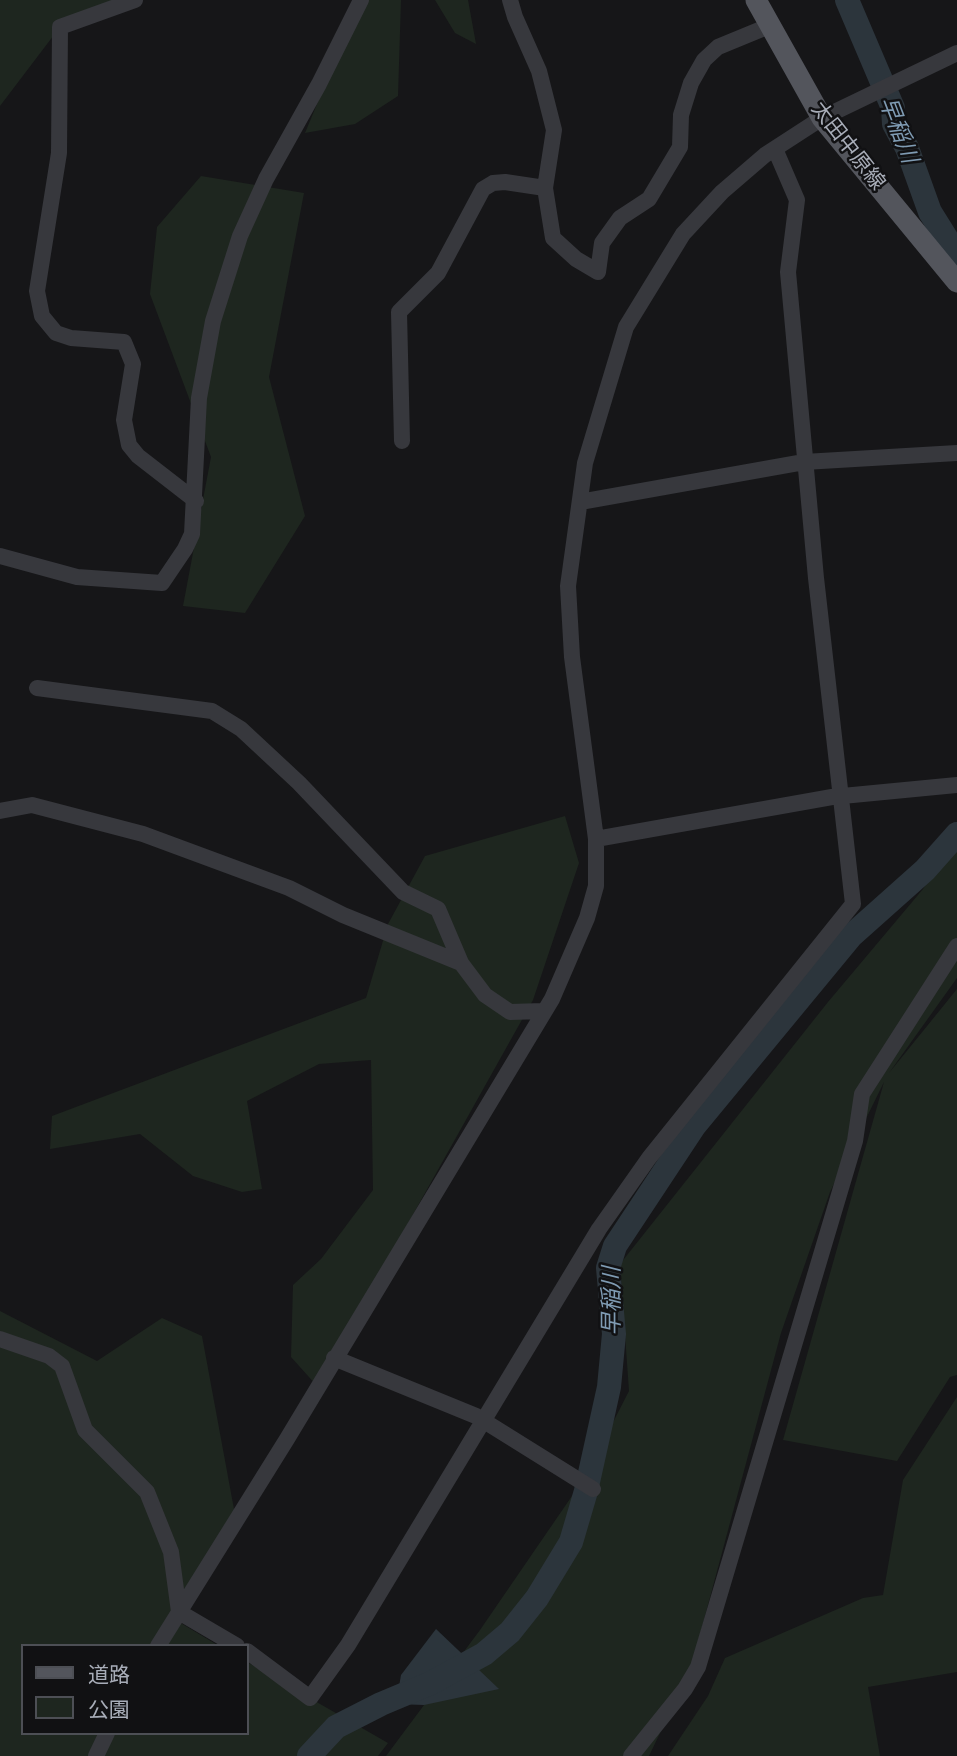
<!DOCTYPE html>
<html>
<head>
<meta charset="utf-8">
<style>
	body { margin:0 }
	#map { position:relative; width:957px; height:1756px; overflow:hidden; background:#161618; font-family:Mulish,"Noto Sans JP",sans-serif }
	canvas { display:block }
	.legend { position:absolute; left:21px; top:1644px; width:228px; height:91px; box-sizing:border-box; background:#111113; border:2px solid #4d4f55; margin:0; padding:9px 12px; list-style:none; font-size:21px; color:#a8adb8 }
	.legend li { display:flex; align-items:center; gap:14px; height:35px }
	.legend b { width:35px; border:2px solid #4d4f55 }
</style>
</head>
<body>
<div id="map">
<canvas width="957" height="1756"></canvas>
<ul class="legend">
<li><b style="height:9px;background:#53555c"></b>道路</li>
<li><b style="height:19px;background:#1e261f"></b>公園</li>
</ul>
</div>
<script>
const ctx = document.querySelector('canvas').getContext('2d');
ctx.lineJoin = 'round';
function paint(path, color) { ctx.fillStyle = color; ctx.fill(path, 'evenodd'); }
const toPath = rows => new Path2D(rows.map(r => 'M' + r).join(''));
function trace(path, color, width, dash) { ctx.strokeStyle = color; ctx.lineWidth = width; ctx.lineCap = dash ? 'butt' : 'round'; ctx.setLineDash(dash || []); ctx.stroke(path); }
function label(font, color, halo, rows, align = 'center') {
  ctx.font = font + ' Mulish,"Noto Sans JP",sans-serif'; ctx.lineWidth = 5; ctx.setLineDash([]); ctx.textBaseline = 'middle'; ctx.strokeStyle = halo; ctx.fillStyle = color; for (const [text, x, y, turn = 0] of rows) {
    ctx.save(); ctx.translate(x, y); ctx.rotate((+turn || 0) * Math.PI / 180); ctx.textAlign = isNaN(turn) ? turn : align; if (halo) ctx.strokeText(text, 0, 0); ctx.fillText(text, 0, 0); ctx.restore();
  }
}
const green = toPath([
	[0,0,116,0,60,27,0,106],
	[360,0,401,0,398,96,355,124,305,133],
	[435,0,468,0,476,44,455,33],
	[201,176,304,193,269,377,305,516,245,613,183,606,211,457,150,294,157,227],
	[565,816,579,863,533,1000,317,1386,291,1357,293,1285,321,1259,373,1190,371,1060,319,1064,247,1101,262,1189,242,1192,193,1176,140,1134,50,1149,52,1116,366,998,388,924,425,856],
	[957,834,957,978,889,1073,957,989,957,1375,950,1377,897,1461,783,1440,884,1082,830,1192,781,1333,691,1668,649,1756,386,1756,480,1630,585,1477,629,1391,620,1264,828,1002,923,889],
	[0,1311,97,1361,162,1318,202,1336,236,1520,174,1619,219,1646,23,1646,23,1733,247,1733,247,1662,388,1743,378,1756,0,1756],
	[957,1397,957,1672,868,1687,880,1756,668,1756,708,1696,725,1658,863,1598,883,1595,903,1480]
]);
const water = toPath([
	[436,1629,499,1689,424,1705,396,1704,401,1675]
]);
const river = toPath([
	[847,0,893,108,894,124,907,148,930,212,957,255],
	[309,1756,336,1727,381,1704,431,1683,484,1654,510,1632,537,1598,571,1542,586,1491,609,1387,614,1334,608,1268,615,1246,695,1125,851,936,925,870,957,834]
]);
const minor = toPath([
	[135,0,60,27,59,153,37,291,42,316,56,333,71,338,124,342,133,364,124,420,129,445,138,456,196,501],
	[510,0,515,17,539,71,554,130,545,188,553,238,576,259,598,272],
	[598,272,602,243,620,218,649,199,680,147,681,115,691,83,704,60,718,47,769,26],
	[402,441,399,312,438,273,483,189,493,183,505,182,545,188],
	[580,502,804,462,957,453],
	[0,556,77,577,162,583,185,549,192,534,199,398,213,321,240,236,266,179,319,84,361,0],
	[37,688,212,711,241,729,299,783,403,892,438,909,461,963,485,995,510,1012,543,1011],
	[0,811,32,805,143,834,289,888,343,915,461,963],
	[596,839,832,797,957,785],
	[0,1339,49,1356,62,1366,85,1430,147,1492,171,1552,179,1612,237,1646],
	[334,1358,476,1416,593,1489],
	[158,1646,287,1439,552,999,587,918,596,886,596,839,572,657,568,586,585,463,626,327,683,234,722,192,765,155,822,118,957,53],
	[247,1651,310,1698,348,1645,599,1229,649,1158,853,904,816,578,788,272,797,200,775,149],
	[96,1756,107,1733],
	[631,1756,685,1689,698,1667,855,1141,862,1094,957,946]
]);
const major = toPath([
	[756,0,822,118,957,282]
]);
const streetNames = [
	["太田中原線",848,146,52]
];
const waterNames = [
	["早稲川",898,130,69],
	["早稲川",612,1301,-90]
];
paint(green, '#1e261f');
paint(water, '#2c353c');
trace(river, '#2c353c', 24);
trace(minor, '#37383d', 16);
trace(major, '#53555c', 21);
label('21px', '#a8adb8', '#111113', streetNames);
label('italic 23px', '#7f9bb3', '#111113', waterNames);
</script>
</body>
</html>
